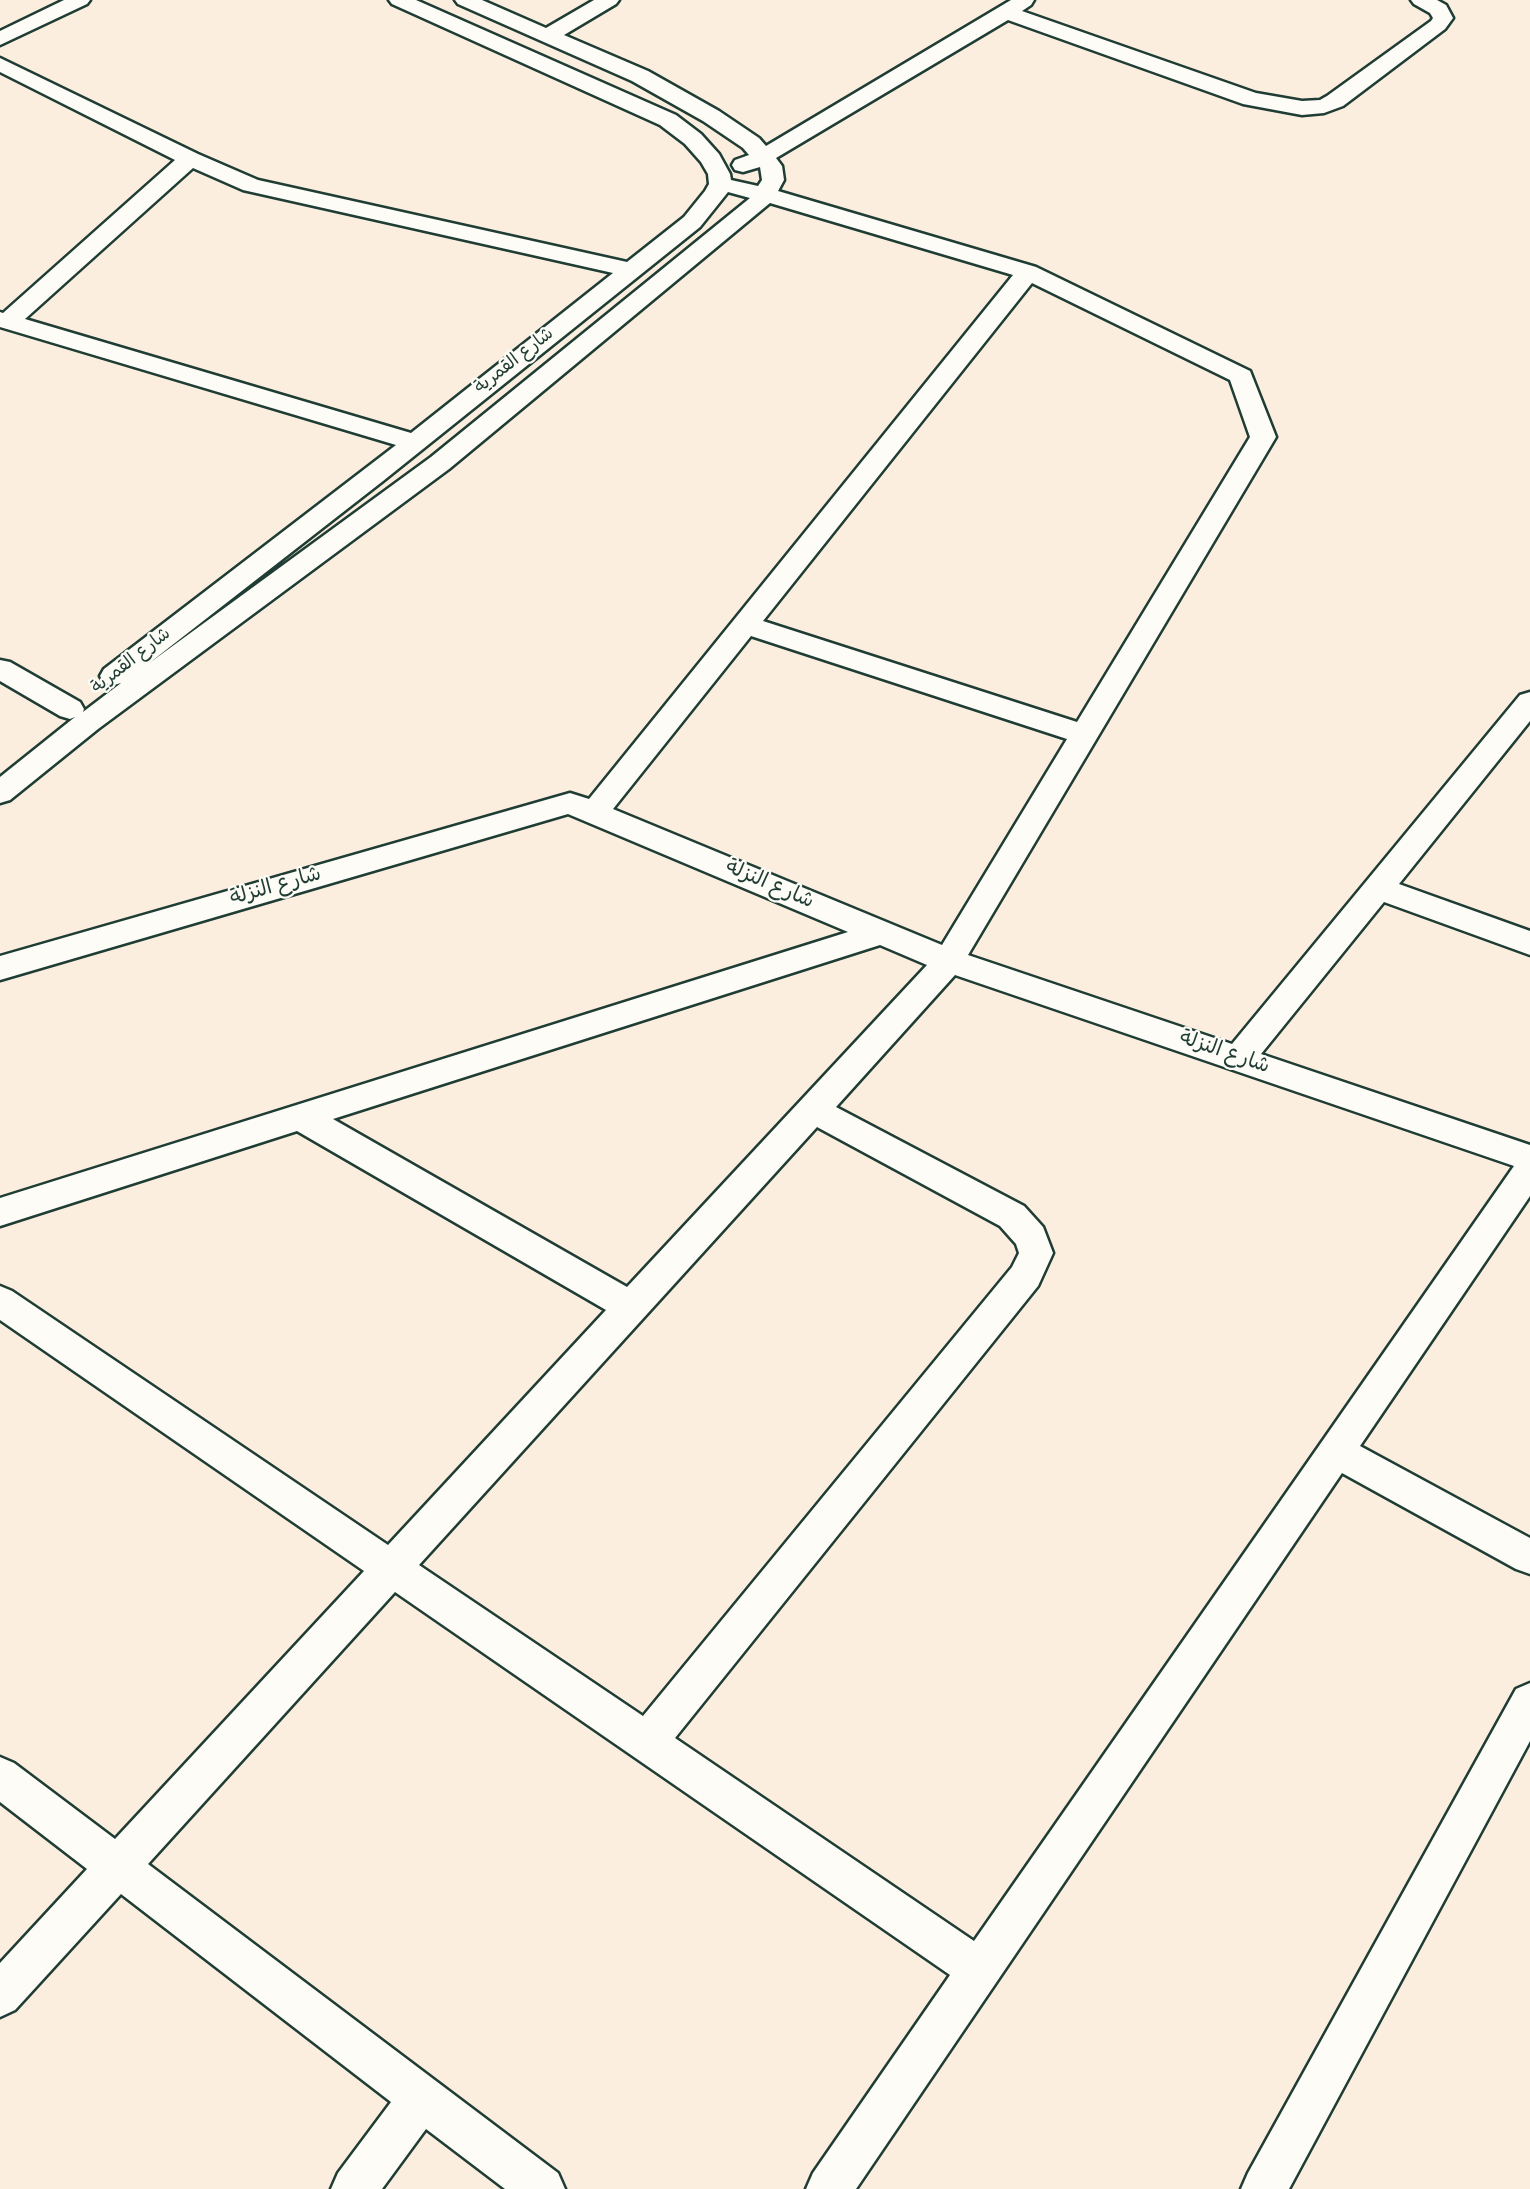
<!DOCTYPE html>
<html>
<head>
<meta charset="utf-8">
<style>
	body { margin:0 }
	canvas { display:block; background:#fceedf }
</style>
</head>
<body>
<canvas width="1530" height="2189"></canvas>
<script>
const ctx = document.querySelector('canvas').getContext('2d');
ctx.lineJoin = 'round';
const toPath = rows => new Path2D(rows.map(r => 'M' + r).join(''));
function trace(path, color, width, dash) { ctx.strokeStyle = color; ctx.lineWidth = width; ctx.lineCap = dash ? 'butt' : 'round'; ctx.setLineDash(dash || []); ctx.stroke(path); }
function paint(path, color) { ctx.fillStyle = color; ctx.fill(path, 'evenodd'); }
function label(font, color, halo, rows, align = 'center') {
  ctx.font = font + ' "Indie Flower","Playpen Sans Arabic",sans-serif'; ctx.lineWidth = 4.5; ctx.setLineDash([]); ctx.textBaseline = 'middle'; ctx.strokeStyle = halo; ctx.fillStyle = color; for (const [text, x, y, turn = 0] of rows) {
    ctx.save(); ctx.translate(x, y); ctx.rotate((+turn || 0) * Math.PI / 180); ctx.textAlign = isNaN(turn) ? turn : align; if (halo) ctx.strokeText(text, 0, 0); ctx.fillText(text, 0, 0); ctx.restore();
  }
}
const minor = toPath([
	[64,0,90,0,87,4,0,45,0,31,64,0],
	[389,0,416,0,676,115,701,134,719,154,730,174,731,180,758,186,762,180,760,167,743,172,735,170,732,165,735,160,749,155,743,148,703,121,632,81,458,4,455,0,482,0,546,28,594,0,619,0,616,4,564,35,648,71,719,111,759,138,766,146,1011,0,1034,0,1031,5,1022,11,1256,93,1302,101,1320,100,1327,96,1431,21,1433,18,1430,13,1414,4,1411,0,1437,0,1446,5,1453,18,1445,29,1343,106,1324,113,1302,115,1243,104,1008,20,776,158,782,166,784,180,778,191,1036,267,1250,371,1276,437,968,955,1232,1044,1520,695,1530,692,1530,721,1399,884,1530,931,1530,955,1384,902,1261,1054,1530,1145,1530,1196,1360,1446,1530,1538,1530,1574,1516,1569,1342,1473,856,2189,806,2189,813,2173,950,1975,395,1592,148,1864,558,2173,565,2189,505,2189,426,2129,382,2189,331,2189,338,2173,391,2102,121,1894,15,2010,0,2017,0,1963,87,1869,0,1802,0,1757,14,1763,115,1839,364,1571,0,1320,0,1286,12,1291,388,1545,606,1310,297,1131,0,1226,0,1198,848,932,568,814,0,980,0,956,570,793,589,799,1013,275,770,203,449,469,98,729,10,800,0,803,0,777,75,717,70,719,60,716,0,681,0,660,10,662,80,702,84,709,83,712,121,683,114,685,104,683,100,676,104,669,396,445,0,327,0,312,3,313,175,160,0,72,0,58,198,154,258,180,627,262,684,217,705,191,709,184,708,174,701,162,685,144,660,125,392,4,389,0],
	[193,168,243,190,613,273,411,433,25,319,193,168],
	[728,192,750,198,431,457,148,664,383,481,700,227,728,192],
	[1032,283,1230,380,1250,437,1077,722,763,621,1032,283],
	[751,636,1067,739,942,945,613,809,751,636],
	[880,945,927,965,627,1287,333,1119,880,945],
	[955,975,1514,1166,974,1941,675,1738,1038,1286,1053,1253,1043,1227,1024,1206,836,1107,955,975],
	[817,1127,1000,1226,1016,1244,1019,1253,1012,1267,643,1716,419,1565,817,1127],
	[1530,1683,1530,1741,1289,2189,1241,2189,1248,2173,1516,1689,1530,1683]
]);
const farStreetnames = [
	["شارع القمرية",515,362,-38],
	["شارع القمرية",132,662,-38]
];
const streetNames = [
	["شارع النزلة",769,886,23],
	["شارع النزلة",276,888,-16],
	["شارع النزلة",1224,1054,19]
];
trace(minor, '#1f3d34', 5);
paint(minor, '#fdfcf7');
label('18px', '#1f3d34', '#fdfcf7', farStreetnames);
label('21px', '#1f3d34', '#fdfcf7', streetNames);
</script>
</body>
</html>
